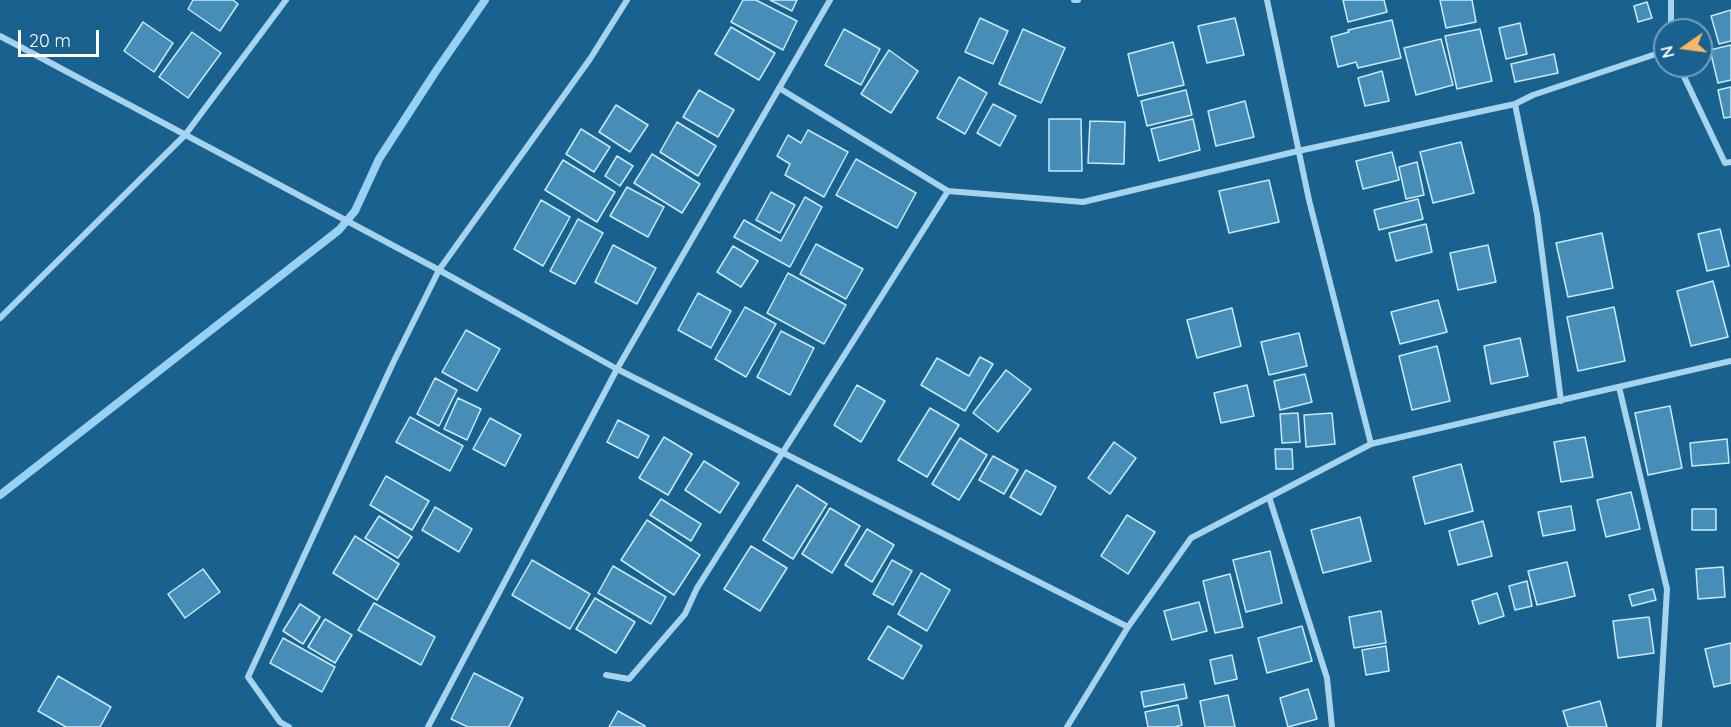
<!DOCTYPE html>
<html>
<head>
<meta charset="utf-8">
<style>
	body { margin:0 }
	#map { position:relative; width:1731px; height:727px; overflow:hidden; background:#19618e; font-family:Quicksand,sans-serif }
	canvas { display:block }
	.north { position:absolute; left:1653px; top:18px; width:60px; height:60px; box-sizing:border-box; background:#19618e; border:2px solid #75a0bb; border-radius:50%; rotate:256deg; font-size:16px; font-weight:700; line-height:24px; text-align:center; color:#fff }
	.north::after { content:''; display:block; margin:auto; width:21px; height:27px; background:#ffb663; clip-path:polygon(50% 0,100% 100%,50% 72%,0 100%) }
	.scale { position:absolute; left:18px; top:30px; width:81px; height:27px; box-sizing:border-box; border:3px solid #fff; border-top:0; padding-left:8px; font-size:18px; line-height:21px; white-space:nowrap; color:#fff; -webkit-text-stroke:4px #19618e; paint-order:stroke }
</style>
</head>
<body>
<div id="map">
<canvas width="1731" height="727"></canvas>
<div class="north">N</div>
<div class="scale">20 m</div>
</div>
<script>
const ctx = document.querySelector('canvas').getContext('2d');
ctx.lineJoin = 'round';
const toPath = rows => new Path2D(rows.map(r => 'M' + r).join(''));
function trace(path, color, width, dash) { ctx.strokeStyle = color; ctx.lineWidth = width; ctx.lineCap = dash ? 'butt' : 'round'; ctx.setLineDash(dash || []); ctx.stroke(path); }
function paint(path, color) { ctx.fillStyle = color; ctx.fill(path, 'evenodd'); }
const stream = toPath([
	[0,495,339,230,355,211,379,159,436,71,485,0]
]);
const building = toPath([
	[193,0,233,0,238,4,220,31,188,9,193,0],
	[743,0,756,0,797,21,783,50,731,22,743,0],
	[770,0,797,0,792,11,770,0],
	[1343,0,1384,0,1387,12,1348,22,1343,0],
	[1440,0,1472,0,1476,22,1446,28,1440,0],
	[1647,2,1652,18,1638,22,1634,6,1647,2],
	[1731,10,1731,41,1719,44,1711,16,1731,10],
	[980,18,1008,31,993,64,965,52,980,18],
	[1235,18,1244,55,1207,63,1198,26,1235,18],
	[1392,20,1401,58,1358,68,1356,62,1338,67,1331,37,1349,32,1348,30,1392,20],
	[143,22,173,43,154,72,124,51,143,22],
	[1520,23,1527,54,1506,59,1499,28,1520,23],
	[731,27,775,53,759,80,715,54,731,27],
	[844,29,880,49,861,85,825,65,844,29],
	[1023,29,1065,48,1041,103,999,84,1023,29],
	[1480,29,1492,81,1457,89,1445,36,1480,29],
	[192,32,221,53,188,98,159,77,192,32],
	[1441,39,1453,85,1416,95,1404,48,1441,39],
	[1173,42,1184,85,1138,96,1128,54,1173,42],
	[1731,45,1731,80,1718,83,1710,50,1731,45],
	[889,50,918,71,891,113,861,94,889,50],
	[1554,54,1558,73,1515,82,1511,64,1554,54],
	[1382,71,1389,101,1365,106,1358,78,1382,71],
	[959,77,987,93,965,134,937,118,959,77],
	[1731,87,1731,117,1724,118,1718,90,1731,87],
	[699,90,734,110,718,137,683,117,699,90],
	[1186,90,1192,115,1147,126,1141,101,1186,90],
	[1245,101,1254,137,1216,146,1208,111,1245,101],
	[993,104,1016,116,1000,146,977,133,993,104],
	[616,105,648,125,630,152,599,132,616,105],
	[1049,119,1081,119,1082,171,1049,171,1049,119],
	[1193,119,1200,150,1159,161,1151,129,1193,119],
	[1090,121,1125,122,1124,164,1088,163,1090,121],
	[677,122,716,146,698,176,660,152,677,122],
	[581,129,610,147,594,172,566,154,581,129],
	[808,130,848,152,824,197,785,175,790,164,777,156,788,135,801,143,808,130],
	[1461,142,1474,193,1433,203,1420,152,1461,142],
	[1392,152,1399,180,1363,189,1356,161,1392,152],
	[652,154,700,184,682,213,634,183,652,154],
	[617,156,633,166,620,186,605,176,617,156],
	[856,159,916,193,897,228,836,195,856,159],
	[563,160,615,192,597,222,545,190,563,160],
	[1417,162,1424,195,1406,199,1399,167,1417,162],
	[1269,180,1279,222,1229,233,1219,191,1269,180],
	[627,187,664,207,648,237,610,216,627,187],
	[771,192,795,205,780,233,756,220,771,192],
	[805,197,822,207,790,267,734,237,744,220,781,241,805,197],
	[1418,199,1423,219,1379,230,1374,210,1418,199],
	[541,200,570,217,543,266,514,249,541,200],
	[578,219,603,233,575,284,550,271,578,219],
	[1426,224,1432,252,1396,261,1389,233,1426,224],
	[1720,229,1729,266,1707,271,1698,234,1720,229],
	[1602,233,1613,288,1568,297,1556,243,1602,233],
	[816,244,863,269,846,299,800,274,816,244],
	[613,245,656,268,637,304,595,282,613,245],
	[1488,245,1496,282,1458,290,1450,253,1488,245],
	[733,246,758,261,741,287,717,272,733,246],
	[788,273,846,305,824,344,767,313,788,273],
	[1713,281,1728,337,1691,346,1677,291,1713,281],
	[698,293,731,311,711,348,678,330,698,293],
	[1438,300,1447,332,1400,344,1391,312,1438,300],
	[745,307,776,324,746,377,715,359,745,307],
	[1614,307,1625,361,1578,371,1567,317,1614,307],
	[1232,308,1241,346,1197,358,1187,320,1232,308],
	[466,330,500,349,477,391,442,372,466,330],
	[781,331,814,348,790,395,757,377,781,331],
	[1299,333,1307,366,1269,375,1261,342,1299,333],
	[1520,338,1528,376,1491,384,1484,346,1520,338],
	[1437,346,1450,401,1412,410,1399,356,1437,346],
	[980,357,993,364,965,411,921,385,937,358,969,376,980,357],
	[1006,370,1031,389,998,432,973,413,1006,370],
	[1305,374,1312,402,1280,410,1274,381,1305,374],
	[435,378,457,390,439,426,417,414,435,378],
	[857,385,885,401,861,442,834,425,857,385],
	[1247,385,1254,416,1221,423,1214,393,1247,385],
	[458,398,481,409,467,440,444,429,458,398],
	[1670,406,1682,468,1648,475,1635,413,1670,406],
	[930,408,959,425,927,477,898,460,930,408],
	[1298,413,1300,442,1282,443,1280,414,1298,413],
	[1332,413,1335,444,1306,447,1304,415,1332,413],
	[410,417,463,446,450,471,396,442,410,417],
	[490,418,521,435,505,466,473,449,490,418],
	[618,420,649,436,638,458,607,442,618,420],
	[664,437,692,454,668,495,639,478,664,437],
	[1585,437,1593,477,1561,482,1554,442,1585,437],
	[960,438,987,455,959,500,932,484,960,438],
	[1727,439,1729,463,1692,466,1690,443,1727,439],
	[1114,442,1136,458,1110,494,1088,478,1114,442],
	[1275,449,1292,449,1293,469,1276,469,1275,449],
	[993,456,1018,470,1004,494,979,480,993,456],
	[704,461,739,483,720,513,685,490,704,461],
	[1461,464,1473,511,1425,524,1413,477,1461,464],
	[1026,470,1056,487,1041,515,1010,497,1026,470],
	[386,476,429,501,412,530,370,505,386,476],
	[797,485,827,504,793,559,763,540,797,485],
	[1631,492,1640,529,1606,537,1597,500,1631,492],
	[661,499,701,524,691,541,650,515,661,499],
	[1571,506,1575,530,1543,536,1538,512,1571,506],
	[435,507,472,529,459,552,422,530,435,507],
	[830,508,860,526,832,573,802,554,830,508],
	[1692,509,1716,509,1716,530,1692,530,1692,509],
	[1127,515,1155,532,1128,574,1101,556,1127,515],
	[379,516,412,537,398,558,365,538,379,516],
	[1360,517,1371,561,1323,573,1311,530,1360,517],
	[647,520,700,555,674,595,621,560,647,520],
	[1483,521,1492,556,1458,565,1449,531,1483,521],
	[867,529,894,545,872,582,845,565,867,529],
	[355,536,399,564,377,600,333,573,355,536],
	[751,546,787,568,760,611,724,589,751,546],
	[1270,551,1282,603,1246,612,1233,560,1270,551],
	[532,560,590,594,570,629,512,595,532,560],
	[892,560,912,571,893,605,873,594,892,560],
	[1567,562,1575,596,1537,605,1528,571,1567,562],
	[613,566,666,597,651,624,598,593,613,566],
	[1723,567,1725,597,1698,599,1696,569,1723,567],
	[203,569,220,592,185,618,168,594,203,569],
	[921,573,950,590,927,631,898,614,921,573],
	[1230,574,1243,627,1215,633,1203,581,1230,574],
	[1527,581,1532,606,1515,610,1509,586,1527,581],
	[1653,589,1656,600,1632,606,1629,595,1653,589],
	[1497,593,1504,616,1479,624,1472,601,1497,593],
	[595,598,635,622,616,653,576,629,595,598],
	[1199,602,1207,631,1172,640,1164,611,1199,602],
	[374,603,435,637,421,665,358,630,374,603],
	[300,604,320,617,303,644,283,631,300,604],
	[1381,611,1386,643,1354,648,1349,617,1381,611],
	[1649,617,1654,653,1618,658,1613,621,1649,617],
	[325,619,352,635,335,663,308,647,325,619],
	[888,626,922,646,903,679,868,659,888,626],
	[1302,626,1312,661,1267,673,1258,638,1302,626],
	[283,638,335,667,322,692,270,663,283,638],
	[1731,643,1731,683,1714,687,1705,649,1731,643],
	[1386,646,1389,671,1366,675,1362,650,1386,646],
	[1232,655,1237,679,1215,684,1210,660,1232,655],
	[474,673,523,698,509,727,468,727,451,719,474,673],
	[58,676,111,707,100,727,66,727,38,711,58,676],
	[1184,684,1187,698,1144,707,1141,692,1184,684],
	[1308,689,1317,719,1288,727,1280,698,1308,689],
	[1228,695,1235,727,1205,727,1200,701,1228,695],
	[1600,701,1607,727,1568,727,1563,711,1600,701],
	[1178,705,1182,725,1175,727,1148,727,1145,712,1178,705],
	[618,711,645,726,645,727,609,727,618,711]
]);
const street = toPath([
	[1074,0,1078,0],
	[1267,0,1309,200,1371,444],
	[1671,30,1671,0],
	[0,36,439,270,617,369,1128,627],
	[1679,66,1725,163,1731,162],
	[1515,104,1537,214,1561,401],
	[948,191,1083,202,1298,151,1515,104,1533,95,1665,51],
	[0,318,185,135,286,0],
	[1619,387,1667,589,1659,727],
	[1269,497,1327,678,1332,727],
	[606,675,629,679,685,614,697,588,948,191,779,88],
	[289,727,280,722,248,677,393,363,439,270,590,59,627,0],
	[428,727,617,369,830,0],
	[1067,727,1128,627,1191,538,1371,444,1731,361]
]);
trace(stream, '#98d1f1', 8);
paint(building, '#468db8');
trace(building, '#cce9fa', 1.5);
trace(street, '#a6d3ee', 6);
</script>
</body>
</html>
